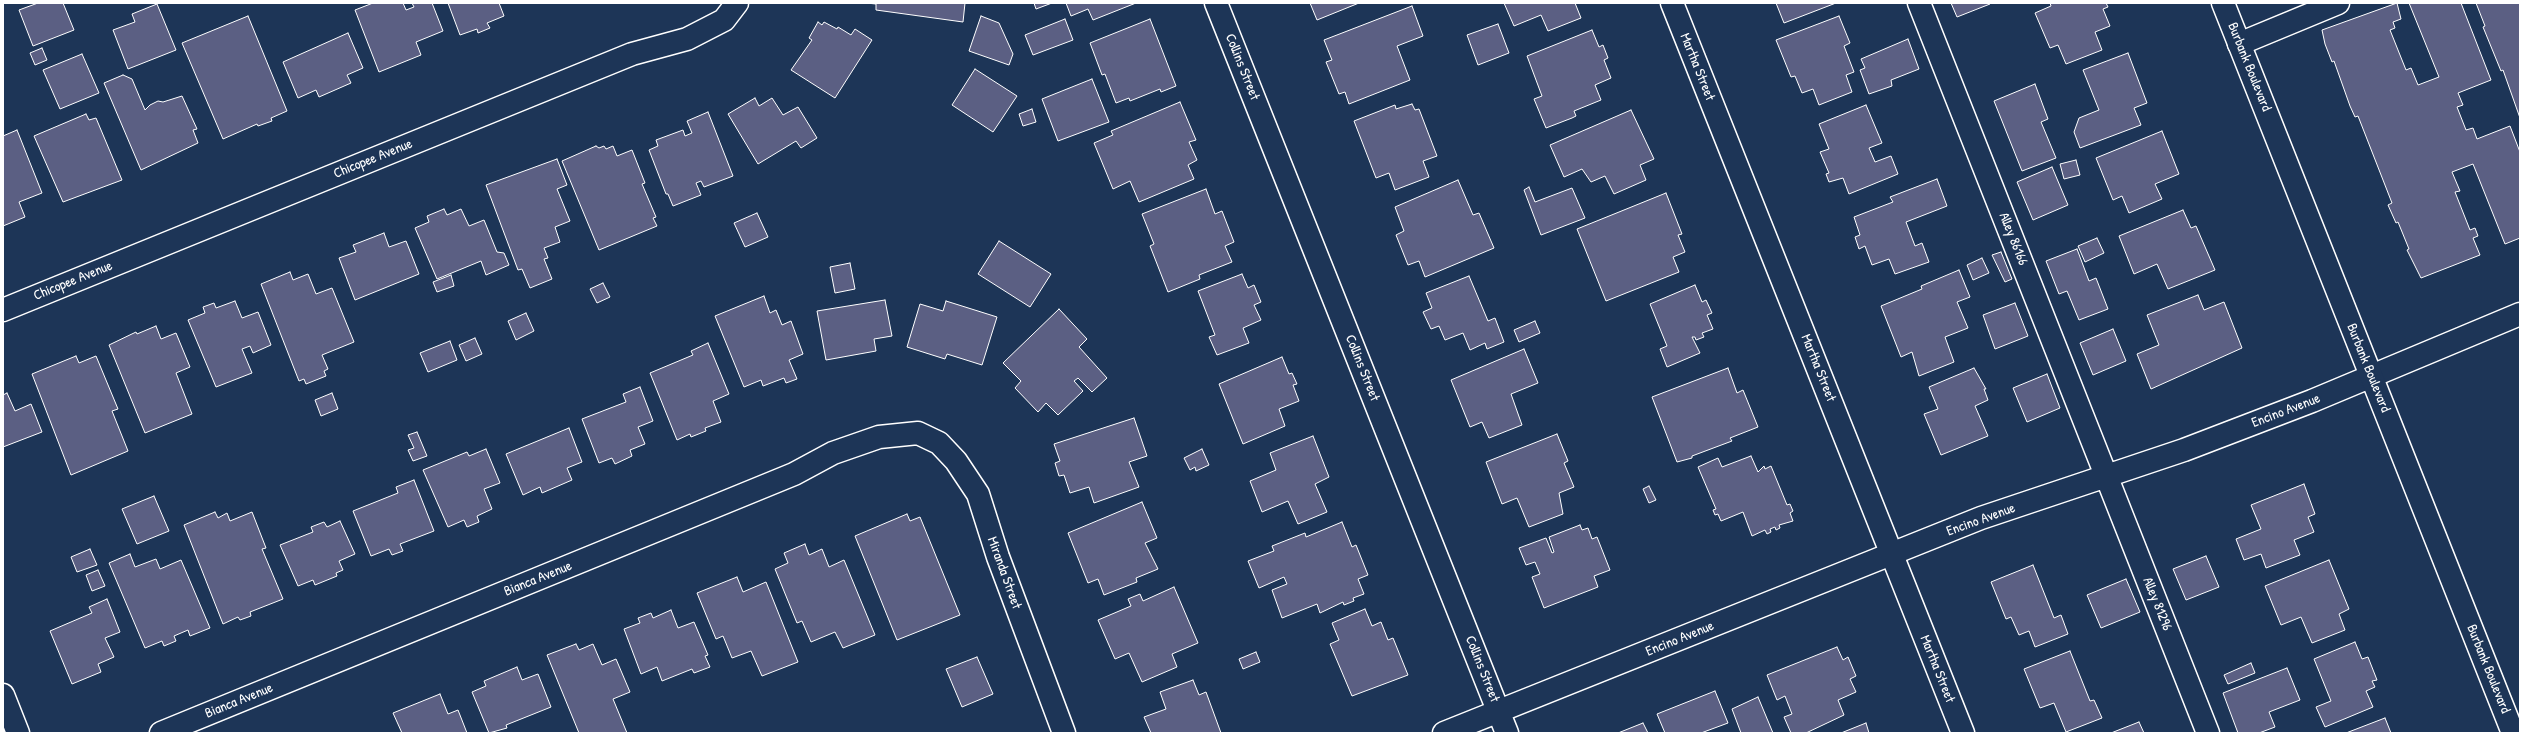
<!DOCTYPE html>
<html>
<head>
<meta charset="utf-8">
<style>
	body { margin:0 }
	#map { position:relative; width:2523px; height:736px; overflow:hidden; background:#1d3557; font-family:"Patrick Hand",sans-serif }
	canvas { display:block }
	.frame { position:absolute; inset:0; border:4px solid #fff; pointer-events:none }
</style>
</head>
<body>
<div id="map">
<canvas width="2523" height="736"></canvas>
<div class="frame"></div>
</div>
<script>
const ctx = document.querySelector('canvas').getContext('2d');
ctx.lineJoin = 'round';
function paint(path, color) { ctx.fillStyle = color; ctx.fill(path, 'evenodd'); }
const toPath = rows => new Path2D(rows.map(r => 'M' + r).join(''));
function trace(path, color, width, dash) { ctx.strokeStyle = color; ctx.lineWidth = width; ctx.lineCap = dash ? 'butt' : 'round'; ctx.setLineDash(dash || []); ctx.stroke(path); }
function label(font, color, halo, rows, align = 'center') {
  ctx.font = font + ' "Patrick Hand",sans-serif'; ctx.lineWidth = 4; ctx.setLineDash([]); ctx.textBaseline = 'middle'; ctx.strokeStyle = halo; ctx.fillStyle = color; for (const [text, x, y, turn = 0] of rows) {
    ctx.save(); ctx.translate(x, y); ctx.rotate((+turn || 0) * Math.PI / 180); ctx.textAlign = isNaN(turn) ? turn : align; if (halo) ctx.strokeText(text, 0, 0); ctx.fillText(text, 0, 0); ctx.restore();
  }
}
const building = toPath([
	[38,3,63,3,74,30,33,46,19,10,38,3],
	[373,3,403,3,406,10,414,7,412,3,432,3,443,31,416,42,421,55,379,72,355,10,373,3],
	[448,3,499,3,504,16,487,23,490,28,478,33,477,29,460,35,448,3],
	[866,3,965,3,963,22,876,10,876,4,866,3],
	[1034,3,1052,3,1036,9,1034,3],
	[1066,3,1136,3,1093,20,1088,9,1071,16,1066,3],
	[1310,3,1359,3,1317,20,1310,3],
	[1504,3,1575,3,1581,18,1548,31,1541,15,1514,26,1504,3],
	[1776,3,1836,3,1784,23,1776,3],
	[1951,3,1990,3,1990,4,1957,17,1951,3],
	[2050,3,2106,3,2108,7,2103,9,2110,26,2095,32,2102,50,2066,64,2058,45,2050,48,2035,13,2051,6,2050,3],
	[2397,3,2401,19,2393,22,2395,28,2390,30,2406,70,2411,68,2418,85,2439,77,2409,3,2461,3,2491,80,2458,93,2463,105,2457,107,2466,130,2473,128,2477,139,2510,126,2520,152,2520,238,2505,244,2473,164,2452,172,2460,191,2455,192,2470,230,2475,228,2478,236,2473,238,2480,255,2421,278,2407,250,2409,249,2398,222,2396,223,2388,205,2392,203,2358,116,2355,117,2350,106,2334,61,2332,62,2325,44,2322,30,2397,3],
	[2476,3,2520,3,2520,118,2503,70,2501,71,2483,27,2485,26,2476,3],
	[157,4,176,50,128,69,113,30,135,22,132,14,157,4],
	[1412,6,1423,36,1397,46,1410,80,1349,104,1345,92,1339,94,1326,62,1332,60,1324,40,1412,6],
	[248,16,287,111,271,118,272,121,258,126,257,124,223,139,182,43,248,16],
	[981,16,999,23,1013,54,1009,65,969,51,981,16],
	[1839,16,1850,43,1844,46,1854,72,1846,75,1852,92,1819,105,1813,89,1802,93,1795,76,1791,77,1776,40,1839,16],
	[1065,19,1073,40,1033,55,1025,35,1065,19],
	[1150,19,1176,86,1161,92,1160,89,1130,101,1129,98,1116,103,1105,74,1102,75,1090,43,1150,19],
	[818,22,822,25,824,22,837,29,838,27,851,35,855,29,872,40,835,98,791,70,812,40,809,38,818,22],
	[1498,24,1509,53,1478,65,1467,35,1498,24],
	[1592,30,1599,47,1603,45,1608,58,1604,60,1611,78,1595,85,1601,100,1574,111,1576,116,1572,118,1546,128,1534,99,1542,96,1527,56,1592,30],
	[348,33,363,68,347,75,351,83,319,97,316,90,298,98,283,62,348,33],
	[1908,39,1919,69,1891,80,1892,86,1869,94,1860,70,1865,68,1861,59,1908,39],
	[42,48,47,60,35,65,30,53,42,48],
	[2128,53,2147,103,2134,108,2141,125,2080,148,2074,132,2079,118,2099,110,2083,70,2128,53],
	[82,54,99,93,60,109,43,70,82,54],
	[975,69,1017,96,993,132,952,105,975,69],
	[123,75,132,79,145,110,150,105,158,101,163,102,182,96,197,129,193,130,198,143,141,170,104,83,123,75],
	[1092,79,1109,122,1058,141,1042,99,1092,79],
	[2035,84,2048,119,2041,122,2056,158,2022,171,1994,101,2035,84],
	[755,98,759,106,772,98,783,115,798,107,817,138,801,148,796,141,758,164,728,114,755,98],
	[1180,102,1196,140,1189,142,1197,160,1188,165,1194,179,1139,202,1130,181,1113,189,1094,143,1113,135,1111,131,1180,102],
	[1412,104,1415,110,1419,109,1437,156,1423,161,1429,177,1395,190,1389,173,1376,178,1354,121,1395,105,1396,109,1412,104],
	[1866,105,1882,143,1869,148,1875,162,1891,156,1898,174,1849,194,1843,178,1829,182,1826,174,1829,173,1820,152,1829,149,1819,124,1866,105],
	[1032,109,1036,122,1023,126,1019,114,1032,109],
	[1631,110,1654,159,1640,165,1646,180,1614,194,1605,176,1591,182,1582,169,1564,177,1550,145,1631,110],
	[708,112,733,176,704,187,701,181,696,183,701,195,673,206,668,194,666,194,649,150,658,146,656,140,683,130,685,136,692,133,687,121,708,112],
	[86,114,89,120,96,118,122,180,63,202,34,136,86,114],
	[17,130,42,193,19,202,25,217,3,226,3,136,17,130],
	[2162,131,2179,174,2155,184,2162,199,2129,213,2122,196,2113,200,2096,158,2162,131],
	[596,146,599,148,604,146,606,149,613,146,617,156,632,150,645,183,642,184,656,217,653,218,657,226,599,250,562,161,596,146],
	[557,159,567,185,557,189,570,221,555,227,560,242,544,248,548,258,544,259,552,279,530,288,522,269,518,270,486,185,557,159],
	[2076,160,2080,175,2064,179,2060,164,2076,160],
	[2052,167,2068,205,2033,220,2017,182,2052,167],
	[1937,179,1947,206,1906,222,1915,246,1922,243,1929,262,1895,274,1889,259,1872,265,1865,246,1859,249,1855,237,1860,235,1854,217,1893,202,1890,197,1937,179],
	[1458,180,1473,215,1479,213,1494,248,1425,277,1419,261,1408,265,1396,235,1404,231,1395,207,1458,180],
	[1529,187,1535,202,1572,188,1585,218,1541,235,1524,190,1529,187],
	[1206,189,1215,214,1222,211,1234,242,1225,246,1232,262,1199,275,1200,279,1168,292,1150,246,1154,244,1142,214,1206,189],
	[1666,193,1682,234,1678,235,1685,252,1673,257,1679,272,1606,301,1577,229,1666,193],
	[444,209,447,215,461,209,469,226,484,220,497,252,504,253,509,265,486,275,481,261,437,279,415,228,429,222,427,216,444,209],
	[2183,210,2191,228,2196,226,2215,270,2168,289,2157,264,2134,274,2119,236,2183,210],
	[757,213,768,237,745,247,734,223,757,213],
	[384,233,389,247,406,241,419,274,355,300,339,258,356,252,353,245,384,233],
	[2097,238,2104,253,2085,262,2078,246,2097,238],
	[999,241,1051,274,1030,307,978,274,999,241],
	[2077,249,2089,281,2096,278,2108,309,2079,320,2067,291,2059,294,2046,261,2077,249],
	[2001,252,2012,279,2005,282,1992,255,2001,252],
	[1982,258,1989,273,1973,280,1967,265,1982,258],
	[850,263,855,289,835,293,830,267,850,263],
	[1959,270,1970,297,1957,302,1968,328,1945,337,1954,362,1919,376,1912,352,1901,357,1881,306,1922,289,1921,286,1959,270],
	[290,272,293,280,308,274,316,294,332,288,354,342,322,355,328,369,324,371,326,376,306,384,304,379,299,381,261,284,290,272],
	[1242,274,1248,288,1254,285,1261,302,1254,305,1261,320,1243,328,1249,343,1217,355,1209,337,1215,335,1198,291,1242,274],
	[451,275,454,286,437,292,433,282,451,275],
	[1469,276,1488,321,1495,318,1504,342,1487,349,1485,343,1470,350,1463,333,1445,340,1439,326,1431,329,1423,312,1432,308,1426,293,1469,276],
	[603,283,610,297,597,303,590,289,603,283],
	[1695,285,1702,302,1706,300,1712,313,1707,315,1713,329,1702,333,1704,337,1696,340,1695,337,1692,337,1700,353,1667,367,1660,349,1667,346,1650,304,1695,285],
	[2198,295,2204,310,2224,302,2242,348,2151,389,2137,354,2159,345,2147,315,2198,295],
	[764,296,770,313,776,310,782,325,791,321,803,354,789,360,797,379,786,383,784,378,763,386,761,380,744,387,715,316,764,296],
	[885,300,892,336,874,339,876,351,826,360,817,311,885,300],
	[235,301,242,318,258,312,271,345,253,353,250,346,242,349,252,373,216,387,188,320,205,313,203,307,214,303,216,308,235,301],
	[946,301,997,317,982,365,947,354,945,359,907,347,920,304,943,311,946,301],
	[2015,303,2028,336,1995,349,1983,315,2015,303],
	[1059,309,1087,339,1079,347,1107,378,1092,392,1078,378,1074,381,1083,391,1058,415,1046,403,1038,412,1015,388,1021,381,1003,363,1059,309],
	[526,313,534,331,516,340,508,321,526,313],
	[1535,321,1540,333,1519,342,1514,330,1535,321],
	[156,326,161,339,176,333,190,367,176,373,192,414,145,433,109,345,136,332,137,334,156,326],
	[2113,329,2126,361,2093,375,2080,343,2113,329],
	[475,338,482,354,466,361,459,345,475,338],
	[450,341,457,360,428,372,420,353,450,341],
	[708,343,729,394,713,401,721,422,705,428,706,431,691,437,690,434,677,440,650,373,693,355,691,351,708,343],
	[1524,349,1538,383,1511,394,1522,425,1489,438,1482,422,1470,427,1451,380,1524,349],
	[76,356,79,363,96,356,118,409,112,411,128,451,71,475,32,374,76,356],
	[1282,357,1289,374,1292,373,1297,384,1293,385,1299,401,1279,409,1285,426,1243,444,1219,384,1282,357],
	[1728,368,1737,393,1743,390,1758,427,1730,438,1732,441,1692,456,1692,458,1677,462,1652,397,1728,368],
	[1974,368,1986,389,1984,389,1988,400,1975,406,1988,436,1941,455,1924,414,1938,409,1929,387,1974,368],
	[2047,374,2060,408,2027,422,2013,388,2047,374],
	[640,387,653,421,638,427,645,444,630,450,632,456,615,464,612,458,599,463,582,419,626,402,623,394,640,387],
	[7,393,15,411,31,404,42,432,3,447,3,395,7,393],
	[332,393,338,409,321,416,315,400,332,393],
	[1134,418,1147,456,1129,462,1139,487,1094,503,1089,487,1070,493,1064,475,1059,476,1055,463,1060,461,1054,444,1134,418],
	[569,428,582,462,567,468,572,480,542,493,540,487,523,495,506,454,569,428],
	[417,432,427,456,413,461,408,450,414,448,408,435,417,432],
	[1557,434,1568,461,1564,463,1574,487,1559,493,1563,514,1529,527,1517,498,1502,504,1486,462,1557,434],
	[1313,436,1329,477,1315,484,1327,512,1298,524,1288,501,1262,512,1250,481,1276,470,1270,453,1313,436],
	[486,449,500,483,484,489,492,509,477,516,479,522,467,527,464,520,448,527,423,470,467,452,469,456,486,449],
	[1202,449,1209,465,1196,471,1195,467,1190,470,1184,458,1202,449],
	[1751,456,1758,472,1764,466,1765,469,1771,466,1787,505,1790,504,1793,511,1790,513,1793,521,1779,525,1780,528,1776,530,1775,527,1770,529,1771,532,1767,534,1765,530,1752,536,1743,512,1721,521,1718,514,1715,515,1713,510,1716,509,1698,467,1718,458,1722,467,1751,456],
	[414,480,434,531,400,544,403,551,392,555,389,549,371,556,353,511,398,493,396,487,414,480],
	[2304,484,2315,514,2308,517,2314,532,2294,540,2300,555,2266,568,2261,554,2244,560,2236,539,2261,529,2251,505,2304,484],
	[1649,486,1656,500,1649,503,1643,489,1649,486],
	[154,496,169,531,137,544,122,509,154,496],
	[1142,502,1157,538,1145,543,1158,569,1136,578,1137,582,1104,595,1098,579,1088,583,1068,533,1142,502],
	[215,512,218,518,227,513,230,521,252,512,266,548,262,549,283,599,250,612,251,616,240,620,238,617,223,624,184,525,215,512],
	[907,514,910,521,920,517,960,615,897,640,855,536,907,514],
	[340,521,355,554,339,561,343,570,336,573,337,576,315,585,313,580,298,586,280,545,313,532,311,527,324,522,327,527,340,521],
	[1342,522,1352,547,1356,545,1368,575,1358,579,1364,594,1353,598,1354,601,1344,605,1343,602,1320,613,1317,604,1282,618,1272,590,1287,584,1284,577,1259,588,1248,561,1274,551,1272,546,1305,533,1306,537,1342,522],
	[1580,525,1582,530,1588,528,1592,539,1597,537,1610,570,1594,576,1598,587,1544,608,1532,577,1540,574,1535,562,1526,565,1519,548,1546,538,1552,553,1554,552,1549,537,1580,525],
	[805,544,809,555,822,549,829,567,844,560,875,635,843,648,835,632,811,642,802,621,797,623,775,569,788,563,784,553,805,544],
	[90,549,97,565,77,572,71,557,90,549],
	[130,554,135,567,156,559,160,569,181,560,210,628,190,636,188,630,174,636,176,641,164,646,162,641,145,648,109,563,130,554],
	[2206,556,2219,587,2186,600,2173,569,2206,556],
	[2329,560,2349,609,2339,614,2345,630,2312,643,2301,617,2281,625,2265,586,2329,560],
	[2033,565,2054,618,2061,615,2068,634,2035,647,2029,631,2019,635,2011,617,2006,619,1991,582,2033,565],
	[98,570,105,586,92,591,86,575,98,570],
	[737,577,743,592,766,582,798,662,762,676,751,651,732,658,723,636,716,639,697,593,737,577],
	[2126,579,2140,612,2101,628,2087,595,2126,579],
	[1174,587,1198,643,1172,654,1177,667,1142,682,1129,653,1115,659,1098,620,1131,606,1128,599,1140,594,1143,601,1174,587],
	[107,599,120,632,105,638,114,657,98,664,101,672,72,684,50,631,92,613,89,607,107,599],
	[1365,609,1372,626,1381,622,1388,640,1393,638,1408,675,1352,696,1330,644,1339,640,1332,623,1365,609],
	[671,610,678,628,694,622,708,655,705,656,710,667,694,673,692,669,662,681,657,667,641,674,624,629,640,623,638,618,651,613,653,618,671,610],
	[2355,642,2362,659,2368,657,2377,680,2372,681,2375,687,2366,691,2373,707,2325,727,2316,707,2331,701,2314,659,2355,642],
	[576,644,579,650,593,644,602,665,616,659,630,692,613,699,627,733,579,733,547,655,576,644],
	[1837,647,1843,660,1848,657,1856,676,1850,679,1856,692,1838,700,1844,715,1806,733,1791,733,1784,717,1792,714,1785,696,1777,700,1767,675,1837,647],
	[2070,651,2090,701,2094,700,2102,718,2066,732,2054,703,2040,708,2024,669,2070,651],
	[1256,652,1260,662,1243,669,1239,659,1256,652],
	[977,657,993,694,962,707,946,669,977,657],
	[2251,663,2255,673,2228,684,2224,675,2251,663],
	[517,667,522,680,538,674,551,707,506,725,507,728,489,733,472,692,486,686,484,681,517,667],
	[2287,668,2300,700,2269,712,2275,727,2259,733,2238,733,2223,693,2287,668],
	[1193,680,1199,695,1206,692,1221,733,1151,733,1144,717,1166,709,1160,692,1193,680],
	[1715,691,1728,723,1701,733,1665,733,1657,714,1715,691],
	[440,694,448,714,458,710,467,733,402,733,393,713,440,694],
	[1758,697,1773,733,1741,733,1732,709,1758,697],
	[2385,718,2391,733,2346,733,2385,718],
	[2139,722,2144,733,2111,733,2139,722],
	[1643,723,1648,733,1618,733,1643,723],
	[1866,723,1869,733,1841,733,1866,723]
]);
const minor = toPath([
	[1216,3,1507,733],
	[1672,3,1963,733],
	[1919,3,2208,733],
	[2239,44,2338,3],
	[3,310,632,54,687,39,724,20,737,3],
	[3,695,18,733],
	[161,733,794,474,833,453,879,437,918,433,939,443,956,461,978,494,998,557,1064,733],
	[1444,733,1981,518,2184,450,2312,401,2520,314]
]);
const major = toPath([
	[2223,3,2513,733]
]);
const streetNames = [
	["Collins Street",1242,67,68],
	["Martha Street",1697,67,68],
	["Burbank Boulevard",2249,67,68],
	["Chicopee Avenue",373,159,-22],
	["Alley 86166",2013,239,68],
	["Chicopee Avenue",73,281,-22],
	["Collins Street",1362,368,68],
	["Martha Street",1818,368,68],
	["Burbank Boulevard",2368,368,68],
	["Encino Avenue",2286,411,-21],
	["Encino Avenue",1981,520,-20],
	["Miranda Street",1004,573,70],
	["Bianca Avenue",538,579,-22],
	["Alley 81296",2157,604,68],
	["Encino Avenue",1680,639,-22],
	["Collins Street",1482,669,68],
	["Martha Street",1937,669,68],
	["Burbank Boulevard",2488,669,68],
	["Bianca Avenue",239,701,-22]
];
paint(building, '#5b5f83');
trace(building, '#fff', 1);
trace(minor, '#fff', 25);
trace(major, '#fff', 25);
trace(minor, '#1d3557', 22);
trace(major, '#1d3557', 22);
label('14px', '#fff', '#1d3557', streetNames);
</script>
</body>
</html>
